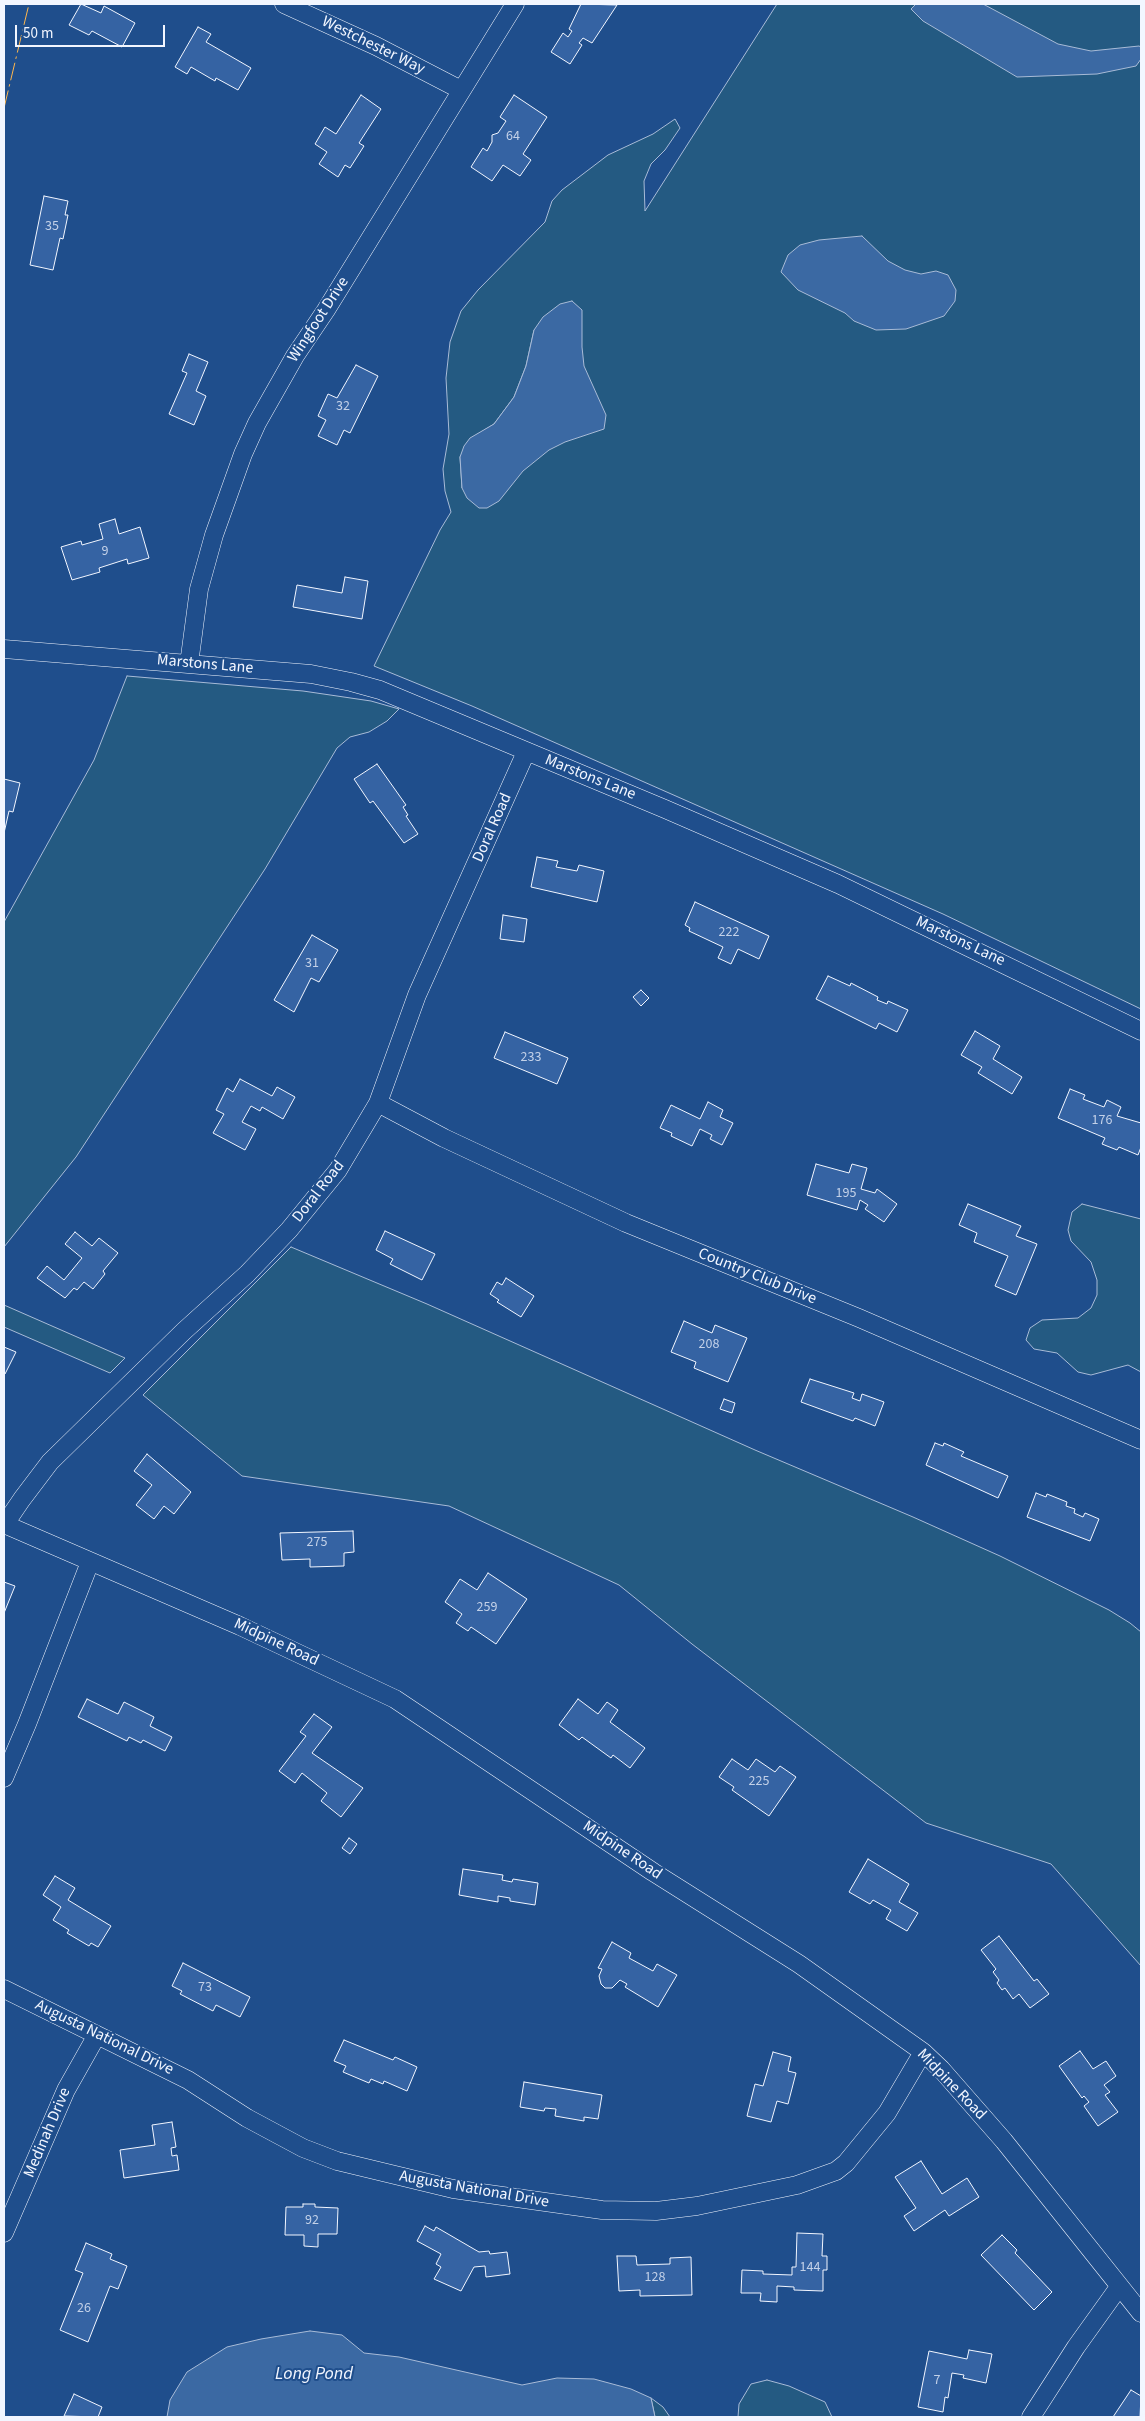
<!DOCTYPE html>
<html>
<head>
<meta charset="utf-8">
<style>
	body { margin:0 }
	#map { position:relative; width:1145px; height:2421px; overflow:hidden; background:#1f4e8c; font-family:"Source Sans 3",sans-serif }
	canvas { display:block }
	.frame { position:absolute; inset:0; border:5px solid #f2f6ff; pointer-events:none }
	.scale { position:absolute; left:15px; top:25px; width:150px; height:22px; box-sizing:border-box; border:2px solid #f2f6ff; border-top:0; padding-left:6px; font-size:15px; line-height:18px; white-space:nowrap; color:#f2f6ff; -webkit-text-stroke:4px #1f4e8c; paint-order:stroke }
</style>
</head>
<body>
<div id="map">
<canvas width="1145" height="2421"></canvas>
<div class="frame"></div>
<div class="scale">50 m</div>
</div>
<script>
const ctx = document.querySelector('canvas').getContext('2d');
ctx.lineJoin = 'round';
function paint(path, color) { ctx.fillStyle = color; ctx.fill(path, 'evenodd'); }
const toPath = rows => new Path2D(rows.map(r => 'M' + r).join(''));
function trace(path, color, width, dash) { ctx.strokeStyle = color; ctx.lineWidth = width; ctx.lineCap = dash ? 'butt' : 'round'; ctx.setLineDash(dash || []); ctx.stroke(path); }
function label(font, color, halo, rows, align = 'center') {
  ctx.font = font + ' "Source Sans 3",sans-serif'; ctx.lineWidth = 4; ctx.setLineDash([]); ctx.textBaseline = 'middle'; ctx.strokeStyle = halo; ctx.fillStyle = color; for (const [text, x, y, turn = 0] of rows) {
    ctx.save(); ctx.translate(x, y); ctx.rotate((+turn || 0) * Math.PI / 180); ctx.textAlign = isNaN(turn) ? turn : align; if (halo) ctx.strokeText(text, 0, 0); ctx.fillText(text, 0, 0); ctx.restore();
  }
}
const green = toPath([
	[777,4,1141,4,1141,1009,943,914,472,706,374,666,440,530,451,512,445,491,443,469,449,434,446,378,450,342,461,311,478,290,545,222,552,201,562,190,608,155,653,134,675,119,680,128,665,150,651,164,644,181,645,211,777,4],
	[572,302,581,310,462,488,460,457,470,439,494,424,514,397,526,366,534,330,572,302],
	[127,676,303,691,371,701,399,709,387,721,369,732,350,737,337,748,265,869,76,1157,4,1247,4,922,94,760,127,676],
	[1082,1204,1141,1219,1141,1372,1128,1365,1091,1375,1078,1372,1057,1353,1034,1349,1026,1340,1030,1328,1042,1320,1078,1318,1091,1308,1097,1295,1097,1280,1091,1262,1071,1241,1068,1230,1072,1212,1082,1204],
	[291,1247,427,1304,755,1450,913,1517,1000,1556,1109,1610,1130,1623,1141,1632,1141,1966,1051,1864,926,1823,692,1644,619,1585,449,1506,242,1476,143,1395,291,1247],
	[4,1305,125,1358,110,1373,4,1327,4,1305],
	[767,2380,789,2386,825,2402,832,2417,738,2417,739,2404,751,2384,767,2380],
	[651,2398,663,2407,670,2417,655,2417,651,2398]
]);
const water = toPath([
	[916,4,983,4,1058,44,1091,51,1139,46,1141,47,1141,59,1136,66,1097,74,1017,77,923,21,911,9,916,4],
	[862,236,888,261,905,270,921,274,936,271,948,275,956,290,955,301,944,316,906,329,876,330,854,321,845,313,798,290,781,272,788,255,800,245,819,240,862,236],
	[572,301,582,310,582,347,584,366,606,415,604,429,565,442,549,450,523,471,499,501,487,508,479,508,467,498,462,488,460,457,464,446,470,438,494,424,514,397,526,366,534,330,543,317,560,304,572,301],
	[310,2331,342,2335,364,2353,399,2357,522,2385,557,2378,594,2379,631,2389,651,2398,655,2417,167,2417,170,2400,187,2372,227,2347,261,2339,310,2331]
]);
const building = toPath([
	[81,4,101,13,104,6,135,23,122,47,92,31,89,35,69,25,81,4],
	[581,4,617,5,592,43,583,38,579,43,582,45,570,64,551,52,563,33,568,37,572,31,569,29,581,4],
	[198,27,211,34,206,42,251,68,238,90,216,78,215,81,191,67,187,74,175,67,198,27],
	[361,95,381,109,359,143,364,146,350,168,345,165,338,177,319,164,327,152,315,144,325,127,336,134,361,95],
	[514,95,547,117,523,154,531,160,520,176,503,165,492,181,471,167,483,148,487,151,492,142,492,135,498,133,506,121,500,117,514,95],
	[44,196,68,201,65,215,68,215,63,239,60,238,53,270,30,265,44,196],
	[189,354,208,362,196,391,206,396,194,425,169,414,187,373,182,371,189,354],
	[356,365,378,376,350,433,344,430,337,445,318,436,326,420,318,416,328,394,337,398,356,365],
	[115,519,119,534,140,527,149,558,128,564,127,559,99,568,100,572,72,580,61,547,81,541,82,545,103,539,99,524,115,519],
	[345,577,368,581,362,619,293,607,297,585,342,593,345,577],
	[377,764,406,805,403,807,408,815,406,816,418,834,404,843,373,801,370,803,354,779,377,764],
	[4,779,20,783,13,812,9,811,4,833,4,779],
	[537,857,558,861,556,867,577,871,579,865,604,871,597,902,531,887,537,857],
	[695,902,769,936,759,959,738,949,731,964,718,958,723,947,689,931,690,928,685,925,695,902],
	[503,915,527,919,524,942,500,939,503,915],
	[312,935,338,950,319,982,311,978,294,1012,274,1000,312,935],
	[828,976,850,986,851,983,878,997,877,1000,887,1004,888,1001,908,1010,897,1032,879,1023,876,1029,816,999,828,976],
	[641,990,649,998,641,1006,633,997,641,990],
	[975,1031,1000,1046,993,1059,1022,1077,1012,1094,978,1073,982,1067,961,1055,975,1031],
	[505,1032,568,1058,557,1084,494,1058,505,1032],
	[240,1079,272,1096,277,1087,295,1097,283,1119,262,1107,260,1111,251,1106,242,1122,256,1129,245,1150,213,1133,224,1114,216,1110,227,1088,233,1092,240,1079],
	[1070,1089,1085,1095,1083,1099,1104,1107,1107,1100,1121,1107,1117,1116,1141,1123,1141,1147,1138,1155,1119,1147,1117,1150,1102,1144,1105,1138,1058,1118,1070,1089],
	[708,1102,723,1110,720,1117,733,1123,722,1145,710,1139,712,1135,700,1129,692,1146,671,1136,672,1133,660,1128,671,1105,700,1119,708,1102],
	[816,1164,849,1173,852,1164,867,1168,861,1189,875,1193,877,1189,897,1204,884,1222,865,1209,868,1205,860,1200,857,1210,807,1195,816,1164],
	[968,1204,1021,1226,1016,1236,1037,1244,1016,1295,995,1286,1008,1256,974,1242,977,1233,959,1225,968,1204],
	[385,1231,435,1254,422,1280,390,1264,393,1259,376,1250,385,1231],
	[75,1232,92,1246,99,1238,118,1253,103,1271,105,1274,93,1289,84,1282,77,1290,74,1288,65,1298,37,1278,47,1266,64,1280,82,1258,65,1244,75,1232],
	[506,1278,534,1296,521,1317,497,1302,499,1300,490,1294,497,1282,502,1285,506,1278],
	[684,1321,712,1333,715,1325,747,1338,728,1382,694,1368,696,1362,671,1352,684,1321],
	[4,1347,16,1352,5,1374,4,1373,4,1347],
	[810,1379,854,1393,852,1398,860,1401,862,1394,884,1402,875,1426,855,1418,853,1421,801,1402,810,1379],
	[724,1399,735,1403,732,1413,720,1409,724,1399],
	[935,1443,943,1446,944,1443,964,1452,961,1456,1008,1476,998,1498,926,1465,935,1443],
	[147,1454,191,1492,174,1514,164,1506,154,1519,136,1505,152,1485,134,1471,147,1454],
	[1036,1493,1046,1497,1047,1494,1067,1502,1066,1506,1075,1509,1074,1513,1083,1517,1085,1513,1099,1519,1090,1541,1027,1517,1036,1493],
	[353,1531,354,1552,344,1553,344,1566,310,1567,310,1559,282,1560,280,1533,353,1531],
	[488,1573,527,1599,496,1644,471,1627,468,1631,456,1623,462,1614,445,1602,460,1579,477,1590,488,1573],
	[4,1582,15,1586,4,1613,4,1582],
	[87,1699,118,1714,124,1702,154,1717,150,1726,172,1737,165,1751,143,1740,141,1743,129,1737,127,1741,78,1717,87,1699],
	[578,1699,598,1714,607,1702,618,1710,610,1722,645,1748,630,1768,613,1755,611,1758,582,1737,579,1740,559,1725,578,1699],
	[314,1714,332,1727,312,1753,363,1788,341,1817,321,1801,327,1793,302,1773,295,1783,279,1771,306,1736,300,1732,314,1714],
	[732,1759,748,1770,756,1759,775,1772,780,1766,796,1777,769,1816,732,1790,734,1787,719,1777,732,1759],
	[349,1838,357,1844,350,1854,342,1848,349,1838],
	[868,1859,909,1884,899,1902,918,1913,907,1931,886,1919,891,1910,873,1900,870,1904,849,1892,868,1859],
	[463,1869,503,1875,502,1880,512,1882,513,1879,538,1883,535,1905,510,1901,510,1898,498,1896,498,1902,459,1895,463,1869],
	[55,1876,75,1888,68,1900,111,1926,98,1947,91,1943,89,1946,67,1933,69,1930,53,1920,61,1907,43,1895,55,1876],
	[999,1936,1034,1981,1037,1979,1049,1994,1030,2008,1019,1994,1013,1999,1005,1988,1002,1990,997,1983,999,1980,993,1972,996,1969,981,1950,999,1936],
	[612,1942,631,1953,629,1958,653,1971,657,1964,677,1975,658,2007,625,1987,627,1984,620,1980,612,1988,605,1988,601,1984,599,1976,602,1969,598,1968,612,1942],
	[183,1963,250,1997,240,2017,216,2005,213,2011,180,1994,182,1991,172,1986,183,1963],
	[344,2040,393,2060,395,2057,417,2067,407,2091,384,2081,383,2084,371,2079,369,2083,343,2072,346,2066,334,2061,344,2040],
	[1080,2051,1093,2069,1106,2061,1116,2076,1104,2085,1110,2092,1105,2095,1118,2112,1098,2126,1084,2106,1089,2102,1084,2096,1082,2098,1059,2066,1080,2051],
	[773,2052,791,2057,788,2071,796,2073,788,2104,777,2101,771,2122,747,2116,755,2084,763,2086,773,2052],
	[524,2082,602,2095,598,2119,584,2117,584,2121,555,2116,556,2109,545,2108,544,2111,520,2107,524,2082],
	[172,2122,176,2147,171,2148,172,2156,177,2155,179,2170,124,2178,120,2150,155,2145,152,2125,172,2122],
	[921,2161,942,2194,967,2178,979,2197,949,2216,945,2210,914,2231,904,2216,916,2208,895,2177,921,2161],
	[303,2204,315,2204,315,2207,338,2208,337,2234,318,2234,318,2247,304,2246,304,2235,285,2235,286,2207,303,2207,303,2204],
	[425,2226,434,2231,436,2227,479,2252,489,2251,490,2254,507,2252,510,2274,486,2277,485,2266,474,2267,461,2291,434,2279,441,2267,436,2264,441,2254,417,2241,425,2226],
	[797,2233,823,2234,822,2256,827,2256,827,2270,823,2270,823,2291,794,2290,794,2287,777,2286,777,2302,760,2301,761,2293,741,2293,742,2270,763,2271,763,2274,792,2275,792,2267,796,2267,797,2233],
	[1002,2235,1017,2250,1015,2253,1052,2292,1034,2310,981,2255,1002,2235],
	[86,2243,112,2254,110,2259,127,2266,118,2289,110,2286,88,2342,60,2330,83,2273,75,2270,86,2243],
	[617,2256,636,2256,637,2265,670,2264,670,2258,691,2257,692,2295,640,2296,640,2290,619,2291,617,2256],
	[969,2350,992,2354,986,2383,963,2378,964,2375,952,2373,948,2398,945,2397,943,2412,918,2407,929,2351,967,2359,969,2350],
	[1131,2390,1141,2396,1140,2417,1113,2417,1131,2390],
	[74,2394,102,2407,98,2417,64,2416,74,2394]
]);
const minor = toPath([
	[284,4,376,46,461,90],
	[4,649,311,674,351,682,380,690,665,809,838,884,1141,1031],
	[189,664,199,589,214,535,243,454,257,423,295,356,326,310,515,4],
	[378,1103,444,1138,626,1223,859,1318,1141,1440],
	[4,1524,240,1626,395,1699,653,1872,799,1964,923,2052,941,2069,1004,2141,1141,2313],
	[5,1524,22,1499,50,1462,184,1331,247,1274,289,1230,338,1170,378,1103,417,995,526,752],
	[4,1778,27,1724,90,1562],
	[4,1989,188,2080,247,2118,303,2148,337,2161,453,2189,602,2210,656,2211,697,2206,797,2185,836,2171,846,2163,887,2113,923,2052],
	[4,2233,66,2090,97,2035],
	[1031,2417,1076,2347,1119,2287]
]);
const power = toPath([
	[4,108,29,4]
]);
const numberNames = [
	["64",513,137],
	["35",52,227],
	["32",343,407],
	["9",105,552],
	["222",729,933],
	["31",312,964],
	["233",531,1058],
	["176",1102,1121],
	["195",846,1194],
	["208",709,1345],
	["275",317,1543],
	["259",487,1608],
	["225",759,1782],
	["73",205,1988],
	["92",312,2221],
	["144",810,2268],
	["128",655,2278],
	["26",84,2309],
	["7",937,2381]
];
const streetNames = [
	["Westchester Way",373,46,26],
	["Wingfoot Drive",319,320,-57],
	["Marstons Lane",205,665,5],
	["Marstons Lane",590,778,22],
	["Doral Road",493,828,-66],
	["Marstons Lane",960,942,25],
	["Doral Road",319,1192,-52],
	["Country Club Drive",757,1277,22],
	["Midpine Road",276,1643,25],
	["Midpine Road",622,1851,34],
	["Augusta National Drive",104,2038,26],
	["Midpine Road",951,2085,46],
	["Medinah Drive",48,2133,-67],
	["Augusta National Drive",474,2190,10]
];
const waterNames = [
	["Long Pond",314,2375]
];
paint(green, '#245a82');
trace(green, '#a8bbd7', 1);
paint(water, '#3b69a3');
trace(water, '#a8bbd7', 1);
paint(building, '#3563a3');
trace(building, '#f2f6ff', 1);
trace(minor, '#f2f6ff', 19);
trace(minor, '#1f4e8c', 18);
trace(power, '#ffb74d', 1, [18, 4, 2.5, 4]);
label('14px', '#c3d1e8', null, numberNames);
label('16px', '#f2f6ff', '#1f4e8c', streetNames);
label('italic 18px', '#f2f6ff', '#1f4e8c', waterNames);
</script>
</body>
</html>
